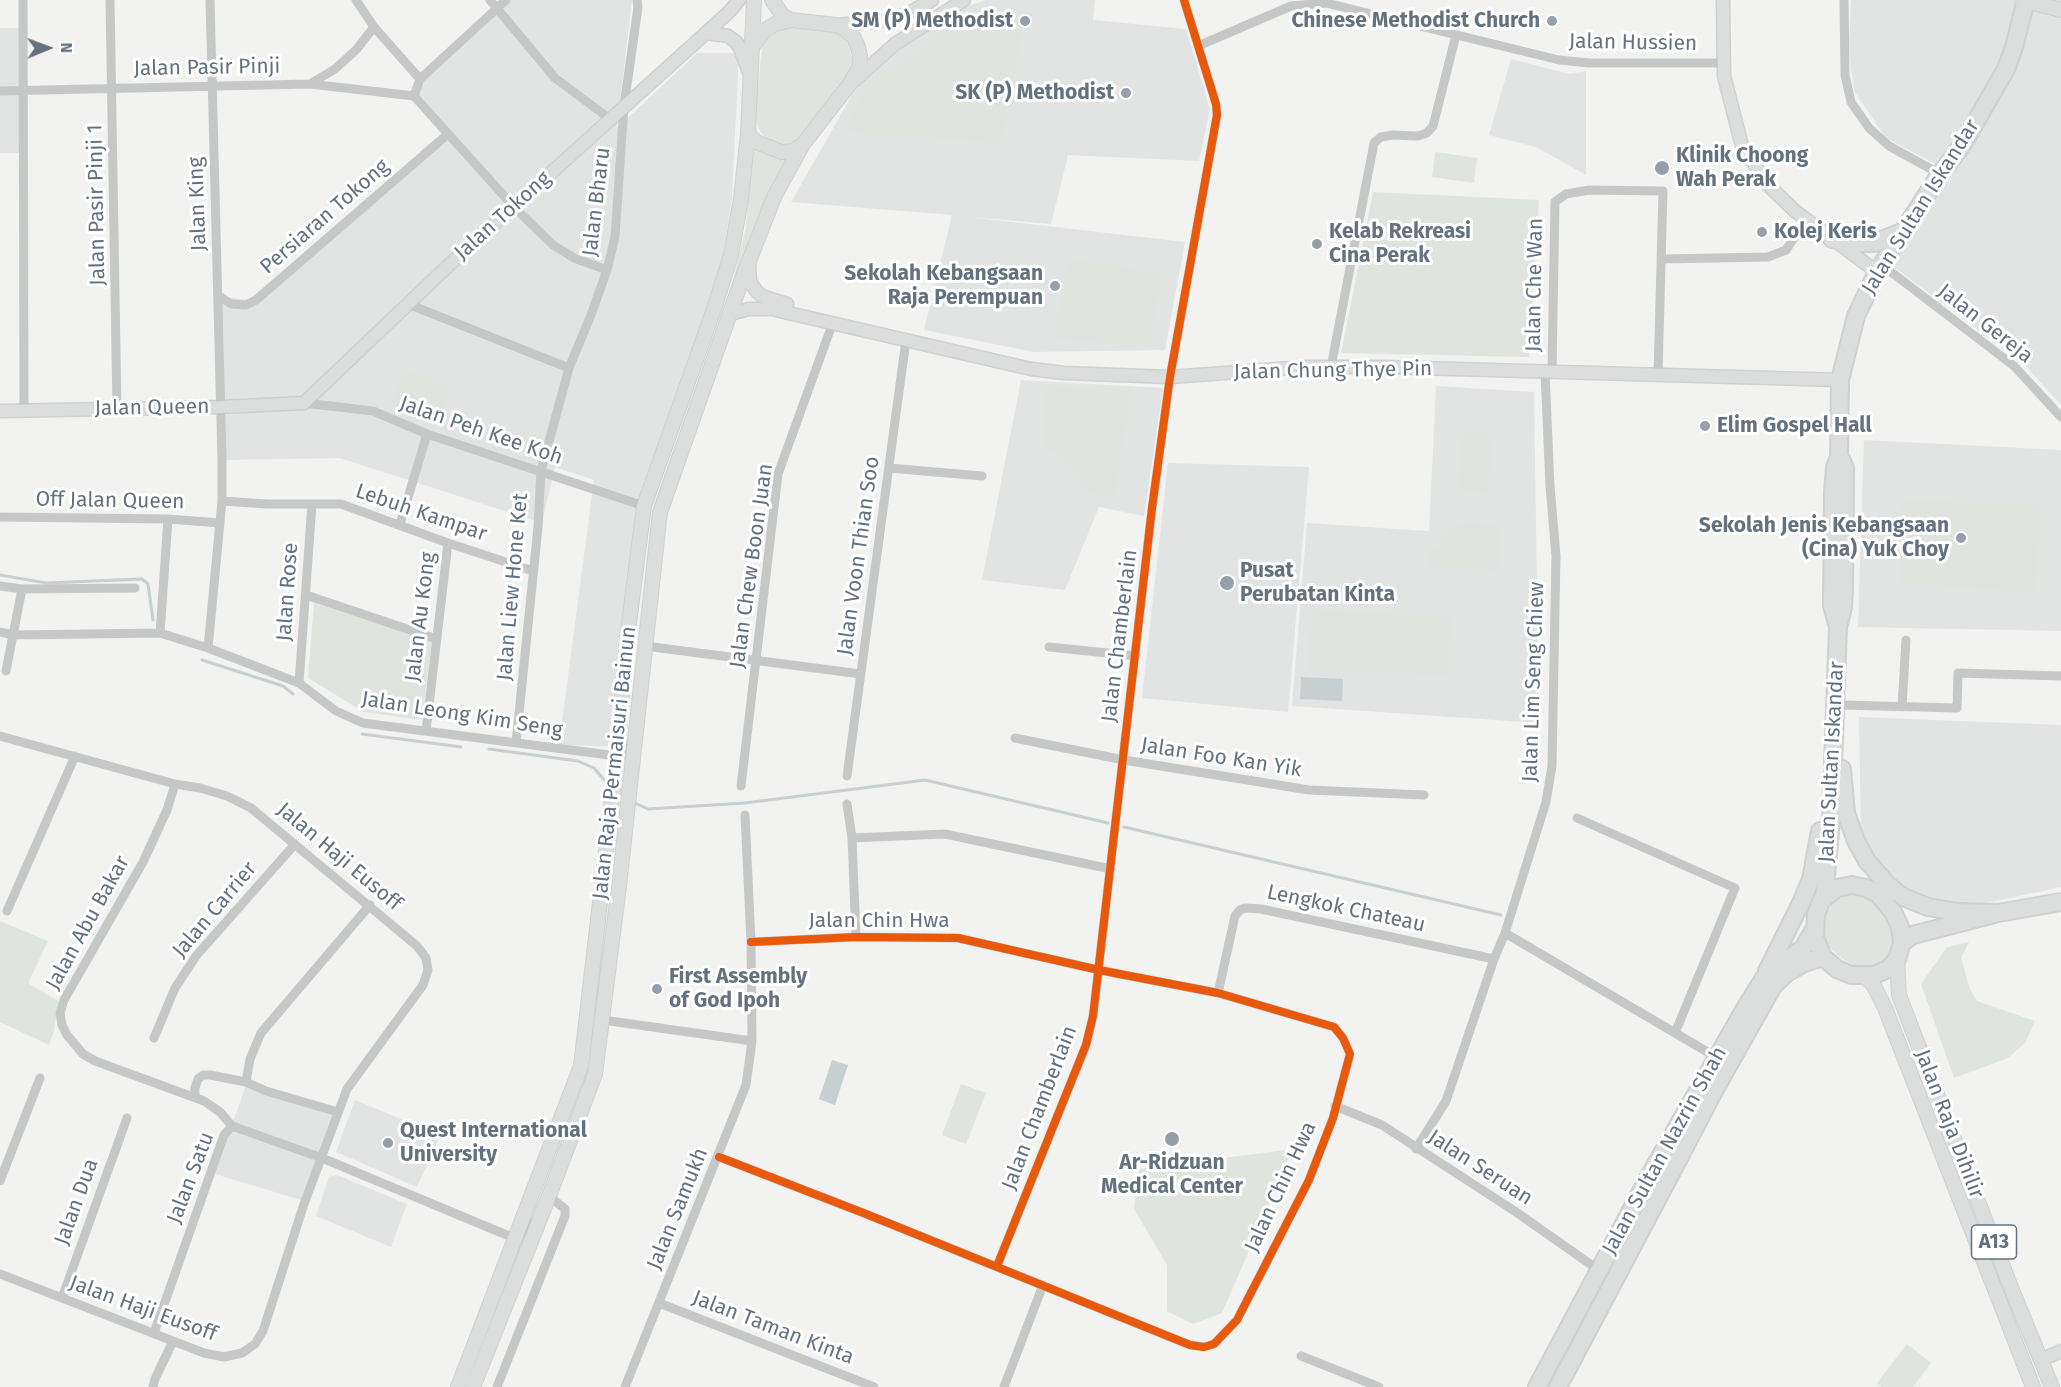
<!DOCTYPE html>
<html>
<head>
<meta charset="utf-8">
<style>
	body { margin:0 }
	#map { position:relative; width:2061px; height:1387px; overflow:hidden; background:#f2f2f0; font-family:"Fira Sans",sans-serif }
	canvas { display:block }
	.north { position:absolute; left:18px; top:18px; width:60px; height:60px; -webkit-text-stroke:4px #fff; paint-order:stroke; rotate:89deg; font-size:16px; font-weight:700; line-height:24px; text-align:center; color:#64727f }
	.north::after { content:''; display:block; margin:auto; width:21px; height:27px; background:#64727f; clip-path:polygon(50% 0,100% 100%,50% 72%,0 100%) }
</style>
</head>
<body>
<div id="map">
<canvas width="2061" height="1387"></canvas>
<div class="north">N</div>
</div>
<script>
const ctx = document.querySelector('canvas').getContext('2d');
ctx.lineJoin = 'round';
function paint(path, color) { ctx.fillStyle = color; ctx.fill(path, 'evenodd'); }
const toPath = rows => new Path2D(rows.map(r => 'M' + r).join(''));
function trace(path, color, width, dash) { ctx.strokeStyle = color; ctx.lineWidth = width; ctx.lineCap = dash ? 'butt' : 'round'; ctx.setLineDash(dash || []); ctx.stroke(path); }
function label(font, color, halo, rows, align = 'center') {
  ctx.font = font + ' "Fira Sans",sans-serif'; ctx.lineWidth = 6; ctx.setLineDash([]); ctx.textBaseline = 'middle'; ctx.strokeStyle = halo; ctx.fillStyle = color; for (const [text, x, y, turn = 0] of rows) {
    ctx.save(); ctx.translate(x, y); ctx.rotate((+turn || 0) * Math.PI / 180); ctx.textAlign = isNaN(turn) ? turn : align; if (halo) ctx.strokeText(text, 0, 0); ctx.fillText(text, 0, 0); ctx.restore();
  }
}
const built = toPath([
	[505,0,632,0,617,128,697,53,739,53,732,198,721,268,672,403,632,555,608,746,559,745,594,480,555,467,542,523,340,458,223,460,219,296,256,301,448,134,414,96,420,80],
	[986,0,1095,0,1093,20,1186,29,1210,109,1199,161,1068,155,1051,224,969,217,1185,242,1165,350,1034,352,924,330,952,215,791,202,855,90,914,37,970,5],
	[1851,0,2061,0,2061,405,2023,363,1890,264,1945,169,1886,138,1854,91,1849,48],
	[0,28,20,28,21,153,0,153],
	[1511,59,1569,74,1586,71,1586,175,1536,147,1489,135],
	[1021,380,1163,388,1144,516,1099,507,1065,590,982,580],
	[1436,386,1534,392,1539,723,1292,706,1307,523,1429,531],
	[1864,440,2061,450,2061,631,1858,627],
	[1168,463,1309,467,1288,712,1142,698],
	[1859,717,2061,725,2061,887,1967,907,1938,903,1904,887,1882,869,1861,834],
	[246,1085,336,1112,304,1201,215,1174],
	[355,1100,440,1135,417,1187,336,1152],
	[337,1175,407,1204,391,1247,316,1216,329,1177]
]);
const green = toPath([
	[974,10,1026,12,1001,143,843,132,864,90],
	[786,27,834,31,843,37,849,47,852,59,849,71,813,121,795,141,786,144,767,139,761,133,757,124,756,110,762,46,771,34],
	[753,144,769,155,787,157,772,188,736,277,734,276,746,227],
	[1435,152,1477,158,1474,183,1432,177],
	[1373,192,1539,200,1529,357,1341,353],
	[1069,259,1163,273,1150,344,1053,340],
	[404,369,452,387,440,419,392,402],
	[1046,386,1131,390,1115,496,1083,492,1080,475,1051,451,1043,451],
	[1462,433,1491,434,1489,493,1458,490],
	[1902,499,2040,506,2036,592,1900,584],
	[1463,523,1500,524,1498,571,1428,568,1429,552,1438,547,1449,528],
	[314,603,432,641,422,720,364,712,308,678],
	[1311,610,1451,616,1448,676,1308,670],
	[1844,890,1875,898,1896,933,1891,953,1883,961,1875,966,1854,965,1842,959,1832,950,1826,942,1822,921,1828,902],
	[0,921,48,941,28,983,58,1001,54,1031,49,1045,0,1022],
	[1969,942,1961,958,1970,989,1977,1001,2035,1021,2025,1043,2008,1058,1954,1078,1921,984,1947,947],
	[961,1084,986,1093,966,1144,942,1135],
	[1293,1149,1222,1313,1193,1324,1167,1311,1167,1265,1134,1209,1139,1169],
	[1907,1344,1931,1363,1913,1387,1881,1387,1877,1383]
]);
const water = toPath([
	[1301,677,1343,679,1342,701,1300,699],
	[832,1060,848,1065,835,1105,819,1099]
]);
const stream = toPath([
	[0,575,46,583,142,579,148,584,153,620],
	[202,660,283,686,293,694],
	[362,734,461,747],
	[489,749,578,761,594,768,606,782],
	[635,803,648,809,745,803,925,780,1108,823],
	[1124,827,1501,915]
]);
const street = toPath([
	[23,0,24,410],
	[110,0,117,409],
	[356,0,374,27,420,79],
	[490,0,555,78,610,119],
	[1844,0,1845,75,1851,102,1869,128,1889,146,1940,174],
	[1198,46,1291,6,1326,3,1559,60,1589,63,1723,63],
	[310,84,335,69,356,50,374,27],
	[0,91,310,84,414,96],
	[414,96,514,207,553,245,574,258,607,270],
	[414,96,420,79,506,0],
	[1661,259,1768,257,1786,250,1806,220],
	[1882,265,2014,366,2061,417],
	[219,296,231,304,246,305,256,300,448,134],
	[408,304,569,368],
	[1331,367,1374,143,1381,137,1392,135,1418,136,1427,133,1433,126,1456,35],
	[1552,371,1555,202,1566,194,1589,190,1663,191,1658,375],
	[304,403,373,411,427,434,644,506],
	[889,468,982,476],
	[222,501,267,504,341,504,448,543,533,571],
	[0,517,168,519,220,523],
	[400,524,427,434],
	[0,586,22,589,135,588],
	[306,595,437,639],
	[0,632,13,635,160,633,208,648,299,683,336,711,363,723,617,756,625,753,631,742],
	[160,633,168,519],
	[645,646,861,674],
	[1049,647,1136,656],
	[208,648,222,501,222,459,210,0],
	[6,671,22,589],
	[299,683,312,504],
	[1841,705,1957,708,1958,673,2061,676],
	[1902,706,1906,640],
	[426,731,448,543],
	[0,736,175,784,200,788,227,796,251,808,417,946,426,958,428,970,423,985,347,1089,304,1204,263,1331,255,1344,242,1353,224,1357,204,1353,0,1274],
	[1015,738,1124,760,1309,790,1424,795],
	[516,743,538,527,541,471,569,368,591,315,607,270,615,237,624,106,638,7,637,0],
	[847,776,906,340],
	[175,784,167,810,143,862,64,1000,60,1013,62,1025,67,1035,83,1054,95,1061,204,1101,220,1112,232,1126],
	[741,786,778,474,833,322],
	[847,804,852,838,856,937],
	[1577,818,1735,888,1675,1033],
	[852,838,945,834,1111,869],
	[7,911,75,756],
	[1505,933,1716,1057],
	[1218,993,1235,916,1240,910,1245,908,1261,909,1494,959],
	[603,1020,752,1041],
	[154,1038,175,988,196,956,295,844],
	[195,1097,195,1088,198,1079,203,1075,210,1075,246,1082],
	[1335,1106,1382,1125,1516,1212,1600,1271],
	[338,1112,266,1091,246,1082,250,1059,261,1033,370,905],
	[1416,1149,1446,1101,1494,959,1505,933,1546,802,1552,766,1556,556,1550,486,1545,372],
	[719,1157,866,1214,1190,1345,1204,1347,1214,1344,1237,1320,1309,1180,1333,1118,1350,1054,1343,1038,1334,1027,1218,993,1099,970,958,938,856,937,751,942],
	[0,1181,40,1078],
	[997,1266,1086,1045,1093,1016,1152,508,1170,377,1217,115,1216,104,1184,0],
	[62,1298,127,1118],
	[659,1303,874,1387],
	[154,1333,224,1135,232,1126,322,1158,514,1238,528,1232,534,1222],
	[1301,1356,1379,1387],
	[153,1387,155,1379,173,1341],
	[497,1387,565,1216,565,1209,549,1196],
	[625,1387,746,1085,752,1041,751,942,745,815],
	[1004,1387,1043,1285]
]);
const secondary = toPath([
	[1723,0,1724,76,1742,146,1769,186,1795,211,1877,272],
	[836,25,882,21,907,14,932,0],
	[706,33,728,36,736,42,740,48,749,72],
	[854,81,895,44,964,0],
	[749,264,750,282,757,292,764,297,787,304],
	[730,314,749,309,771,309,1031,369,1064,373,1170,377,1306,367,1385,367,1840,380],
	[0,411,221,407,304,403,450,264,706,33,730,11,739,0],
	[2041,1360,2061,1351]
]);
const primary = toPath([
	[772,0,783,16,791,20],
	[2022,0,2061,10],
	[748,133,756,142,782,152,793,151,803,144,849,85,859,68,860,56,858,47,854,38,846,30,836,25,791,20,775,24,765,30,752,47],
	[1897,959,1899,995,2012,1290,2052,1387],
	[1866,977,1874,986,1885,1008,2033,1387],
	[458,1387,581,1066,617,756,627,639,644,506,715,306,731,255,741,199,748,133,754,0],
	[473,1387,549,1196,595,1074,619,886,660,512,742,279,774,197,803,144]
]);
const highway = toPath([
	[1832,239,1854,243,1874,243,1904,231],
	[1838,627,1832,605,1833,493,1835,467,1839,457,1840,380,1856,316,1877,272,1940,174,1963,144,2006,69,2014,47,2026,0],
	[1842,769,1846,813,1856,841,1867,861,1888,885,1903,897,1928,907,1958,912,1998,913],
	[1852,885,1866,888,1878,894,1893,912,1900,927,1902,943,1897,959,1888,969,1874,975,1851,975,1837,969,1823,957,1815,938,1816,915,1821,901,1837,888,1852,885],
	[1824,897,1831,821,1838,627,1843,607,1844,589,1845,468,1841,459],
	[1902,943,1913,935,1998,913,2061,902],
	[1767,971,1801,903,1811,879,1820,831],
	[1537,1387,1652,1171,1747,1005,1764,978,1803,948,1814,930],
	[1558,1387,1677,1162,1714,1091,1773,986,1787,973,1804,963,1823,957]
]);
const cycleway = toPath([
	[719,1157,866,1214,1190,1345,1204,1347,1214,1344,1237,1320,1309,1180,1333,1118,1350,1054,1343,1038,1334,1027,1218,993,1099,970,958,938,856,937,751,942],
	[997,1266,1086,1045,1093,1016,1152,508,1170,377,1217,115,1216,104,1184,0]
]);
const markers = [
	[1025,21,6,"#969fa7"],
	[1552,21,6,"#969fa7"],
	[1126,93,6,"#969fa7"],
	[1662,168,8,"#969fa7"],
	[1762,232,6,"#969fa7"],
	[1317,244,6,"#969fa7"],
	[1055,286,6,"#969fa7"],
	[1705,426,6,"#969fa7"],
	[1961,538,6,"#969fa7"],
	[1227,583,8,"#969fa7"],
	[657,989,6,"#969fa7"],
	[1172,1139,8,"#969fa7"],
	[388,1143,6,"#969fa7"]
];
const shields = [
	[1994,1242,45]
];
const shieldNames = [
	["A13",1994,1242]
];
const poiNames = [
	["SM (P) Methodist",1013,21,"right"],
	["Chinese Methodist Church",1540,21,"right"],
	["SK (P) Methodist",1114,93,"right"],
	["Klinik Choong",1676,156],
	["Wah Perak",1676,180],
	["Kelab Rekreasi",1329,232],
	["Cina Perak",1329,256],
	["Kolej Keris",1774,232],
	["Sekolah Kebangsaan",1043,274,"right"],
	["Raja Perempuan",1043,298,"right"],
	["Elim Gospel Hall",1717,426],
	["Sekolah Jenis Kebangsaan",1949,526,"right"],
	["(Cina) Yuk Choy",1949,550,"right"],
	["Pusat",1240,571],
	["Perubatan Kinta",1240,595],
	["First Assembly",669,977],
	["of God Ipoh",669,1001],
	["Quest International",400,1131],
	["University",400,1155],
	["Ar-Ridzuan",1172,1163,"center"],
	["Medical Center",1172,1187,"center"]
];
const streetNames = [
	["Jalan Hussien",1633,43,1],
	["Jalan Pasir Pinji",207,68,-1],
	["Jalan Bharu",597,202,-83],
	["Jalan King",198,204,-92],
	["Jalan Pasir Pinji 1",97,205,-91],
	["Jalan Sultan Iskandar",1921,207,-58],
	["Jalan Tokong",503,216,-42],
	["Persiaran Tokong",325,217,-41],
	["Jalan Che Wan",1535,285,-89],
	["Jalan Gereja",1985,324,38],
	["Jalan Chung Thye Pin",1333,371,-1],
	["Jalan Queen",152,408,-1],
	["Jalan Peh Kee Koh",481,431,19],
	["Off Jalan Queen",110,501,1],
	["Lebuh Kampar",421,513,19],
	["Jalan Voon Thian Soo",859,556,-82],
	["Jalan Chew Boon Juan",752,566,-82],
	["Jalan Liew Hone Ket",513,587,-85],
	["Jalan Rose",288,592,-86],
	["Jalan Au Kong",421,617,-83],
	["Jalan Chamberlain",1120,636,-83],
	["Jalan Lim Seng Chiew",1534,682,-88],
	["Jalan Leong Kim Seng",462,715,9],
	["Jalan Foo Kan Yik",1221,758,9],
	["Jalan Sultan Iskandar",1832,762,-87],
	["Jalan Raja Permaisuri Bainun",615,763,-84],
	["Jalan Haji Eusoff",339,857,40],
	["Lengkok Chateau",1346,909,12],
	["Jalan Carrier",215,910,-50],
	["Jalan Chin Hwa",879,921],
	["Jalan Abu Bakar",88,923,-61],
	["Jalan Chamberlain",1040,1108,-69],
	["Jalan Raja Dihilir",1949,1124,69],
	["Jalan Sultan Nazrin Shah",1665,1151,-61],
	["Jalan Seruan",1480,1168,33],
	["Jalan Satu",191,1178,-69],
	["Jalan Chin Hwa",1281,1187,-65],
	["Jalan Dua",77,1202,-70],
	["Jalan Samukh",678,1209,-68],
	["Jalan Haji Eusoff",143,1309,20],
	["Jalan Taman Kinta",773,1328,21]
];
paint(built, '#e2e4e3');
paint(green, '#e0e4de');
paint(water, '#c7cfd1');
trace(stream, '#c7cfd1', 3);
trace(secondary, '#d0d0d0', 15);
trace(primary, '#cfd0d0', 16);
trace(highway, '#cfd0d0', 20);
trace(street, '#c6c8c8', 9);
trace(secondary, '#dcdddd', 12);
trace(primary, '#dcdddd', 14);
trace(highway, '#dcdddd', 16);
trace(cycleway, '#e8590c', 8);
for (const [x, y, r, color] of markers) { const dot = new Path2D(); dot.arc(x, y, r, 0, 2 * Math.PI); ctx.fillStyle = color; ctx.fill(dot); trace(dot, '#fff', 2); }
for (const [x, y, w] of shields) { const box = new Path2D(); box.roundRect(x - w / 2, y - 17, w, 34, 4.5); ctx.fillStyle = '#fff'; ctx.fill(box); trace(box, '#64727f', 1.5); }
label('bold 20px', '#64727f', null, shieldNames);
label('bold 21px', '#64727f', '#fff', poiNames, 'left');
label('21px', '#64727f', '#fff', streetNames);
</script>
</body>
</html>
